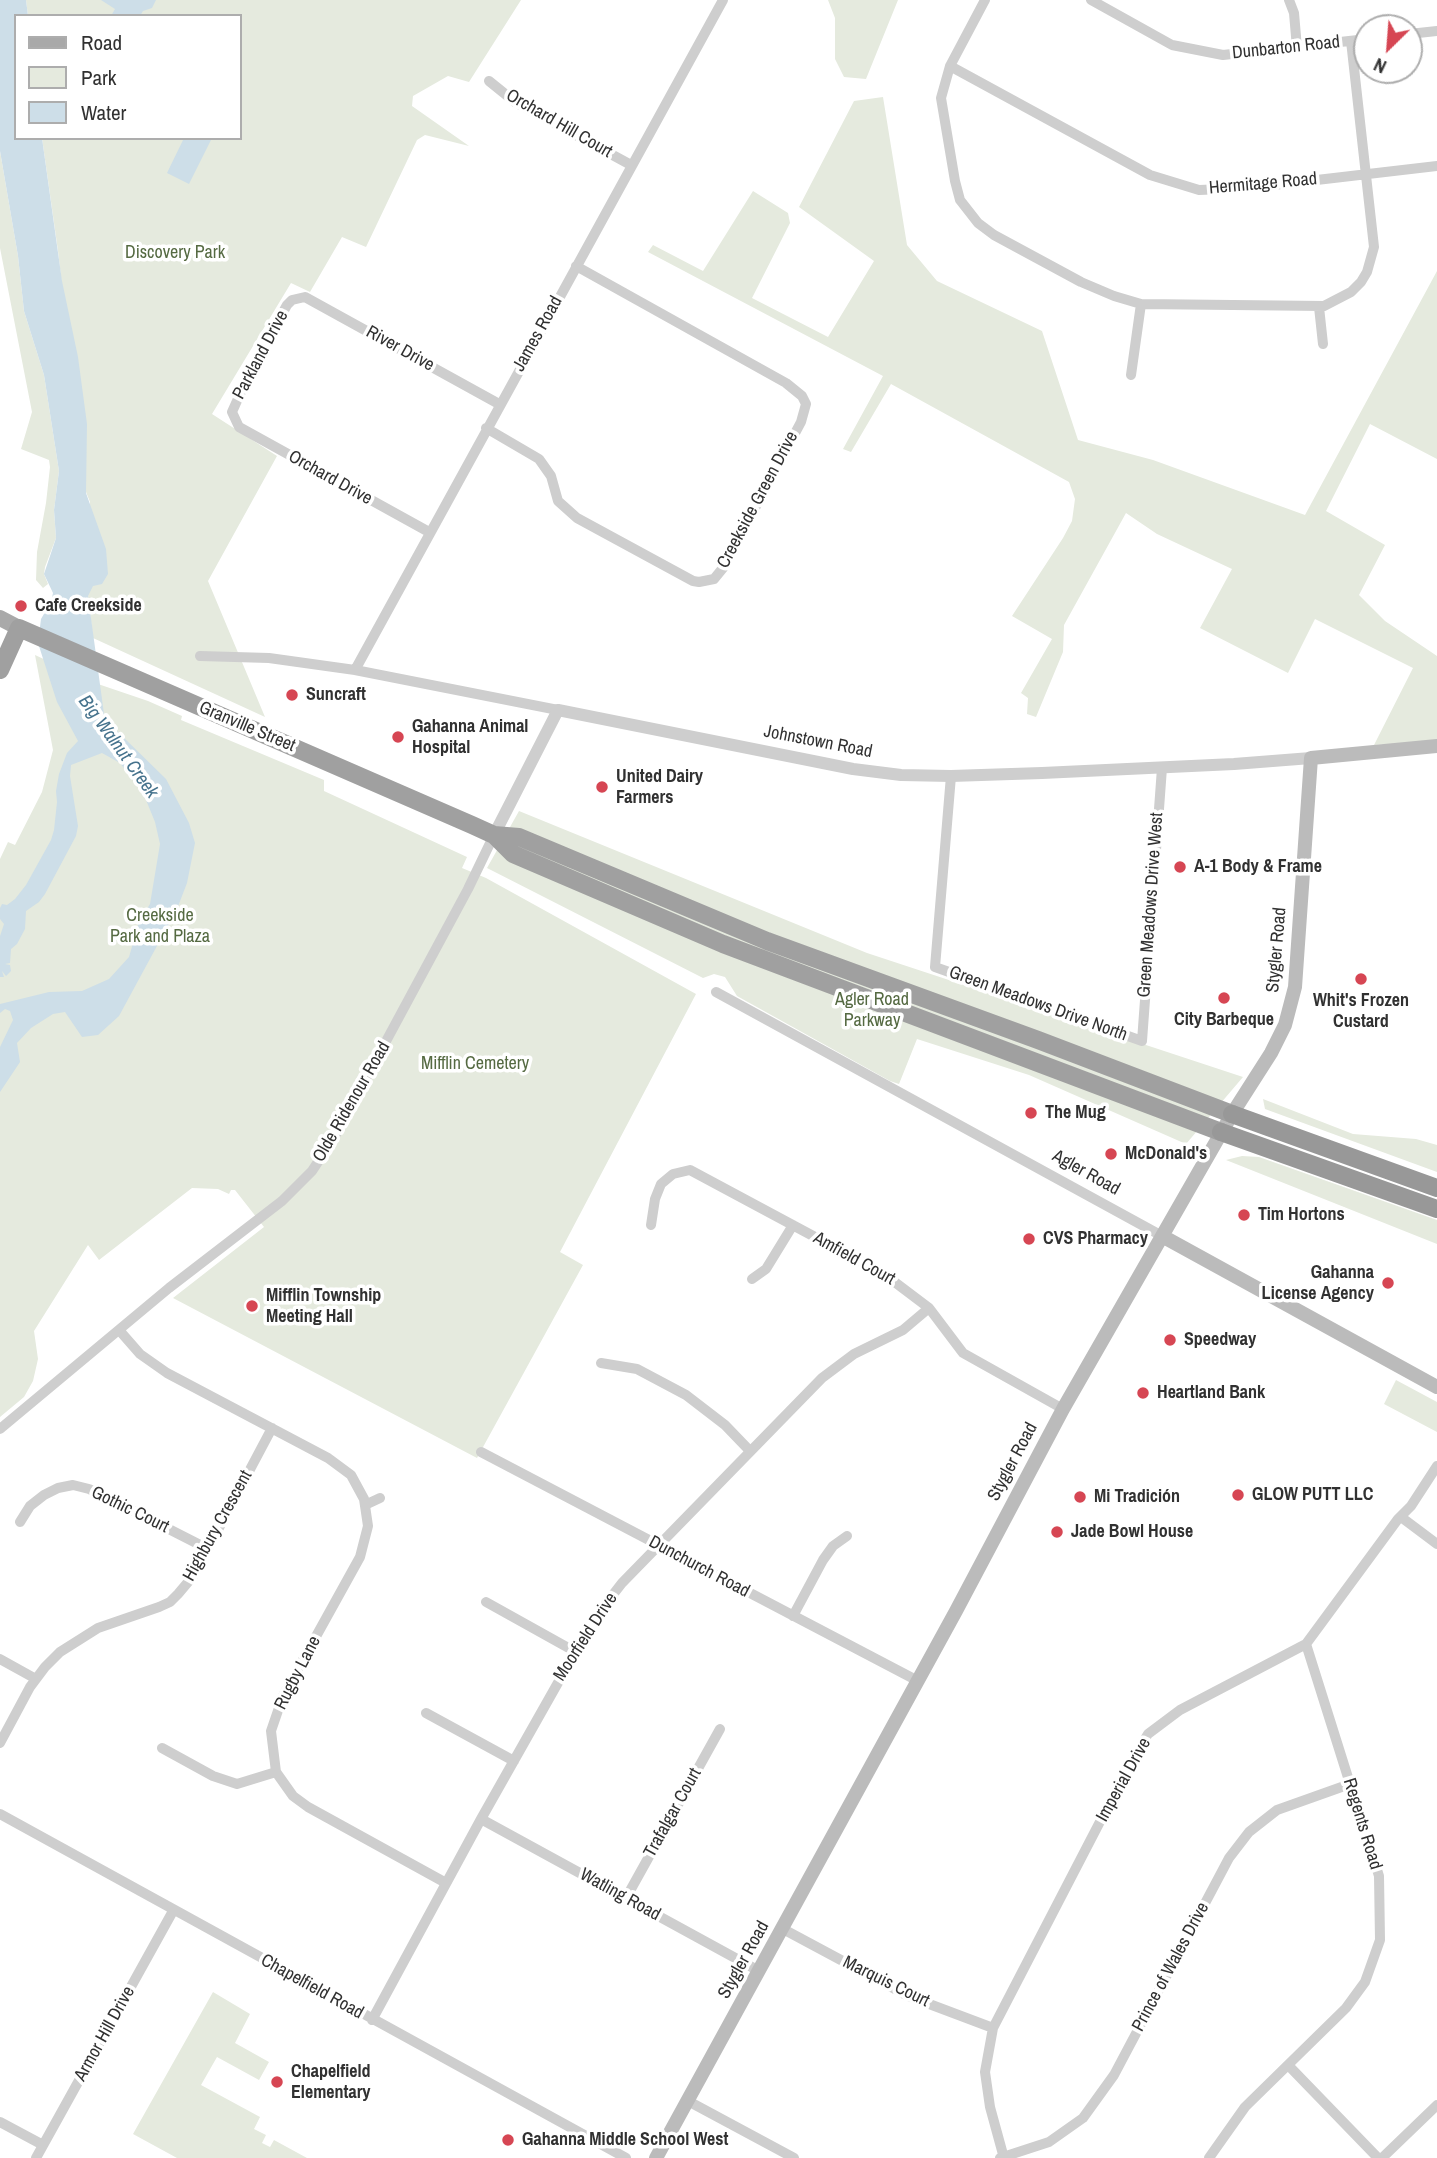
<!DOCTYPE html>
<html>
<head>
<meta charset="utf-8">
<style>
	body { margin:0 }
	#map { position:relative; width:1437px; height:2158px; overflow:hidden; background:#fff; font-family:"Archivo Narrow",sans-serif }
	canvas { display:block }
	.legend { position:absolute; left:14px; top:14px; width:228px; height:126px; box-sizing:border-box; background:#fff; border:2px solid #adadad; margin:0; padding:9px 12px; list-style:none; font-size:21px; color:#313131 }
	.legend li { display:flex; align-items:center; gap:14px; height:35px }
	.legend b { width:35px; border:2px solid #adadad }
	.north { position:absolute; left:1353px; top:14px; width:70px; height:70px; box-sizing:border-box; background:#fff; border:2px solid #adadad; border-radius:50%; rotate:205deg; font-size:19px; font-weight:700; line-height:28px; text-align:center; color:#313131 }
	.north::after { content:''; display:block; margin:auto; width:24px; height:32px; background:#d64653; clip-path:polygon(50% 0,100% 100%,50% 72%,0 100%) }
</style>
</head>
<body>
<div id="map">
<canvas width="1437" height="2158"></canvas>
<ul class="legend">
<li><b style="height:9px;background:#a9a9a9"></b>Road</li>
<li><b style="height:19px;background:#e5eade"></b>Park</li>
<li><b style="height:19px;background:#cddee8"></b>Water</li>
</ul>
<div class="north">N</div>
</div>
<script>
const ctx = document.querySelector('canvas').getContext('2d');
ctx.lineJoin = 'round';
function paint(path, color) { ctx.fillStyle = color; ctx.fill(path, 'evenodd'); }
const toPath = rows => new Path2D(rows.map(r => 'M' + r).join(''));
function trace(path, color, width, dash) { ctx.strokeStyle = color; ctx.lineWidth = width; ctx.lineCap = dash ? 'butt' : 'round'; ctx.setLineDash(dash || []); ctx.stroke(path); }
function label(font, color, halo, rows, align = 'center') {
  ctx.font = font + ' "Archivo Narrow",sans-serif'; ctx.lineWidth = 7; ctx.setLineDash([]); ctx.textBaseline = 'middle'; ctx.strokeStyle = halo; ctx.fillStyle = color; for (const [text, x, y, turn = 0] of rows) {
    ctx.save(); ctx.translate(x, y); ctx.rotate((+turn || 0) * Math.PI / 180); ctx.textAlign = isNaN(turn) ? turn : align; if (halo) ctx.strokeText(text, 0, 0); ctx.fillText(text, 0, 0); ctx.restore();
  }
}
const green = toPath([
	[26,0,521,0,469,82,448,76,413,96,412,106,469,146,425,135,417,140,366,247,342,237,310,292,291,283,212,414,277,456,208,581,265,717,93,638,88,596,90,502,86,492,58,251,42,138,240,138,240,16,28,16],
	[828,0,898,0,866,79,844,77,835,59,835,18],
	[883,97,907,245,937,281,1042,331,1078,440,1153,460,1305,515,1437,271,1437,459,1370,424,1326,511,1385,545,1359,595,1385,621,1437,656,1437,741,1374,745,1413,668,1315,619,1288,673,1200,628,1232,569,1157,534,1126,513,1064,625,1063,652,1036,717,1027,714,1028,698,1021,693,1052,639,1012,616,1063,538,1072,521,1075,499,1069,482,891,384,851,452,843,449,883,376,648,252,653,245,703,271,753,191,788,213,790,223,752,298,828,337,874,261,799,207,854,101],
	[0,151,18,256,24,311,44,375,59,471,54,510,56,538,45,567,44,574,48,584,43,588,36,580,37,552,46,503,50,467,49,460,21,449,32,412,0,248],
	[35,655,98,684,148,701,182,716,181,720,324,780,324,791,467,857,462,868,486,878,696,994,560,1252,583,1265,477,1458,173,1298,264,1227,235,1190,231,1190,229,1194,218,1189,192,1188,99,1260,88,1245,34,1331,38,1359,33,1381,24,1397,0,1417,0,859,8,842,15,845,42,792,53,750],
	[519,811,867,953,1243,1077,1186,1144,1029,1075,917,1039,899,1084,890,1081,737,996,725,977,714,974,703,978,487,868],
	[1263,1099,1353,1134,1416,1139,1437,1145,1437,1172,1265,1109],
	[1242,1156,1259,1157,1437,1220,1437,1244,1226,1160],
	[1396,1380,1437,1402,1437,1432,1384,1404],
	[213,1992,250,2014,235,2043,269,2062,259,2080,217,2057,201,2085,260,2117,254,2129,266,2135,262,2143,270,2147,274,2140,307,2158,177,2158,133,2134]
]);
const water = toPath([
	[0,0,26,0,28,16,16,16,16,138,42,138,62,281,78,357,87,424,86,493,106,549,108,574,102,584,93,586,88,596,104,714,119,733,166,779,189,823,195,843,187,883,177,909,119,1016,98,1035,82,1037,65,1012,53,1014,31,1028,17,1043,20,1062,0,1092,0,1047,13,1020,10,1011,5,1009,0,1013,0,1004,49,992,82,991,109,979,129,957,139,922,150,904,160,844,155,822,144,795,120,763,102,753,71,765,70,776,78,826,76,836,45,894,39,902,26,911,25,929,17,944,11,949,10,963,5,964,10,965,11,971,6,976,2,971,4,977,0,977,0,936,4,924,0,919,0,908,2,904,7,905,15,899,26,885,51,840,54,830,57,802,56,791,59,774,67,753,78,741,57,702,38,643,41,619,51,602,53,593,44,574,56,538,54,510,59,471,44,375,24,311,18,256,0,151],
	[101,0,156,0,152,8,143,11,140,16,111,16,115,9],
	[184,138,212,138,189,184,167,173]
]);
const minor = toPath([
	[985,0,950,66,941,98,955,181,960,200,978,223,994,235,1081,282,1114,296,1141,304,1324,306,1351,292,1361,282,1367,272,1374,247,1351,41],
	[1091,0,1172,45,1223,55,1367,39],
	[1289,0,1294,13,1297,48],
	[1409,34,1437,31],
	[950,66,1150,175,1199,190,1248,188,1437,166],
	[489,81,515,102,631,165],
	[1319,307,1323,344],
	[1131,375,1141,304],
	[486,428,539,459,551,476,558,501,577,518,693,581,699,582,714,579,723,568,801,422,806,404,802,396,786,383,576,266],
	[429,532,239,427,232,412,249,374,287,305,292,300,305,297,499,404],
	[200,656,269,658,355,670,558,710],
	[355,670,723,0],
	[951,776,935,967,1142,1041,1162,768],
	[716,992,1162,1236],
	[651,1225,655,1199,661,1184,673,1174,690,1170,884,1274,929,1308,963,1353,1063,1409],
	[752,1279,766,1269,793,1225],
	[119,1330,140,1354,167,1373,328,1458,351,1475,364,1499,368,1526,360,1557,283,1696,271,1731,276,1772,293,1796,308,1807,446,1883],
	[601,1363,637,1369,686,1395,725,1425,750,1451],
	[0,1429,169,1288,282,1201,312,1171,335,1136,468,889,494,835],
	[481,1452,918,1681],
	[365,1505,380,1498],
	[1401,1517,1437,1544],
	[20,1522,30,1506,44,1495,58,1488,73,1485,89,1489,110,1499,208,1549],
	[486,1602,574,1651],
	[793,1616,823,1560,833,1546,847,1536],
	[0,1659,36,1679],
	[426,1713,514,1761],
	[0,1743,30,1687,45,1667,60,1652,98,1628,159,1607,170,1602,178,1594,194,1575,272,1428],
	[162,1748,213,1776,237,1784,276,1772],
	[0,1814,626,2158],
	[481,1819,759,1971],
	[626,1898,720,1729],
	[783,1929,908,1996,993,2028],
	[372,2020,481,1819,594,1619,622,1583,822,1378,854,1354,903,1330,929,1308],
	[1288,2065,1378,2158],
	[688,2101,794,2158],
	[0,2122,43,2145],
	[36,2158,173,1911],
	[1000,2158,1049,2142,1083,2118,1114,2075,1229,1858,1249,1832,1277,1810,1350,1784],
	[1004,2158,990,2107,985,2072,993,2028,1132,1760,1148,1734,1180,1710,1306,1644,1398,1519,1411,1506,1437,1466],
	[1209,2158,1245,2107,1346,2008,1365,1982,1380,1940,1379,1876,1306,1644],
	[1382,2158,1437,2105]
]);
const tertiary = toPath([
	[494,835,558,710,853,769,901,775,951,776,1042,773,1234,764,1311,758]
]);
const secondary = toPath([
	[1162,1236,1437,1387],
	[656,2158,956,1611,1063,1409,1232,1114,1271,1053,1285,1025,1295,987,1311,758,1437,746]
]);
const primary = toPath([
	[0,618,19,628]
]);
const trunk = toPath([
	[0,670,19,628,472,825,494,835,513,854,723,944,1221,1132],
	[494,835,519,837,767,941,1038,1040,1232,1114]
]);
const motorway = toPath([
	[1232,1114,1437,1188],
	[1221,1132,1437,1209]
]);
const markers = [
	[21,606,7,"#d64653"],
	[292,695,7,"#d64653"],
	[398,737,7,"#d64653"],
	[602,787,7,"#d64653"],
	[1180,867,7,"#d64653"],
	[1361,979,7,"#d64653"],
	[1224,998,7,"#d64653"],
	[1031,1113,7,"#d64653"],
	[1111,1154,7,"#d64653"],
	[1244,1215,7,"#d64653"],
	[1029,1239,7,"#d64653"],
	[1388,1283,7,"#d64653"],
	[252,1306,7,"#d64653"],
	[1170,1340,7,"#d64653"],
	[1143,1393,7,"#d64653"],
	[1238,1495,7,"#d64653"],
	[1080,1497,7,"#d64653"],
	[1057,1532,7,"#d64653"],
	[277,2082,7,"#d64653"],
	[508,2140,7,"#d64653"]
];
const streetNames = [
	["Dunbarton Road",1286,48,-6],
	["Orchard Hill Court",559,124,30],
	["Hermitage Road",1263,184,-5],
	["James Road",538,334,-61],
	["River Drive",400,349,29],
	["Parkland Drive",261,355,-62],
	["Orchard Drive",330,478,29],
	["Creekside Green Drive",758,500,-62],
	["Granville Street",247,727,23],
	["Johnstown Road",818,742,11],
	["Green Meadows Drive West",1151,905,-86],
	["Stygler Road",1277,950,-85],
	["Green Meadows Drive North",1038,1004,20],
	["Olde Ridenour Road",352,1102,-60],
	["Agler Road",1086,1173,29],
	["Amfield Court",854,1259,29],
	["Stygler Road",1013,1462,-62],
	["Gothic Court",130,1510,26],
	["Highbury Crescent",218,1526,-61],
	["Dunchurch Road",699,1567,28],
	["Moorfield Drive",586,1637,-57],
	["Rugby Lane",298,1673,-63],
	["Imperial Drive",1124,1780,-61],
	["Trafalgar Court",673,1813,-61],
	["Regents Road",1362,1824,73],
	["Watling Road",620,1895,29],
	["Stygler Road",744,1960,-61],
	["Prince of Wales Drive",1171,1967,-62],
	["Marquis Court",886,1982,26],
	["Chapelfield Road",312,1987,29],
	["Armor Hill Drive",105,2034,-61]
];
const parkNames = [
	["Discovery Park",175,253],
	["Creekside",160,916],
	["Park and Plaza",160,937],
	["Agler Road",872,1000],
	["Parkway",872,1021],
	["Mifflin Cemetery",475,1064]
];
const poiNames = [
	["Cafe Creekside",35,606],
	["Suncraft",306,695],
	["Gahanna Animal",412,727],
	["Hospital",412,748],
	["United Dairy",616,777],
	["Farmers",616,798],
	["A-1 Body & Frame",1194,867],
	["Whit's Frozen",1361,1001,"center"],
	["Custard",1361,1022,"center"],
	["City Barbeque",1224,1020,"center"],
	["The Mug",1045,1113],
	["McDonald's",1125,1154],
	["Tim Hortons",1258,1215],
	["CVS Pharmacy",1043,1239],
	["Gahanna",1374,1273,"right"],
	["License Agency",1374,1294,"right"],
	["Mifflin Township",266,1296],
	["Meeting Hall",266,1317],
	["Speedway",1184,1340],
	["Heartland Bank",1157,1393],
	["GLOW PUTT LLC",1252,1495],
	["Mi Tradición",1094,1497],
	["Jade Bowl House",1071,1532],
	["Chapelfield",291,2072],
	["Elementary",291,2093],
	["Gahanna Middle School West",522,2140]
];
const waterNames = [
	["Big Walnut Creek",118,747,54]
];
paint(green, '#e5eade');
paint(water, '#cddee8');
trace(minor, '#cecece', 10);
trace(tertiary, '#cecece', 12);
trace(secondary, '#bbb', 14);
trace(primary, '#a9a9a9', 16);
trace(trunk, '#a0a0a0', 18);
trace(motorway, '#989898', 18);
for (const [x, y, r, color] of markers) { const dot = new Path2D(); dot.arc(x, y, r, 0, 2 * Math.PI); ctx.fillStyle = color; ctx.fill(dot); trace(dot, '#fff', 2.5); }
label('18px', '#313131', '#fff', streetNames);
label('18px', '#556a42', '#fff', parkNames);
label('bold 18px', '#313131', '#fff', poiNames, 'left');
label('italic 19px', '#46738d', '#fff', waterNames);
</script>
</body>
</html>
